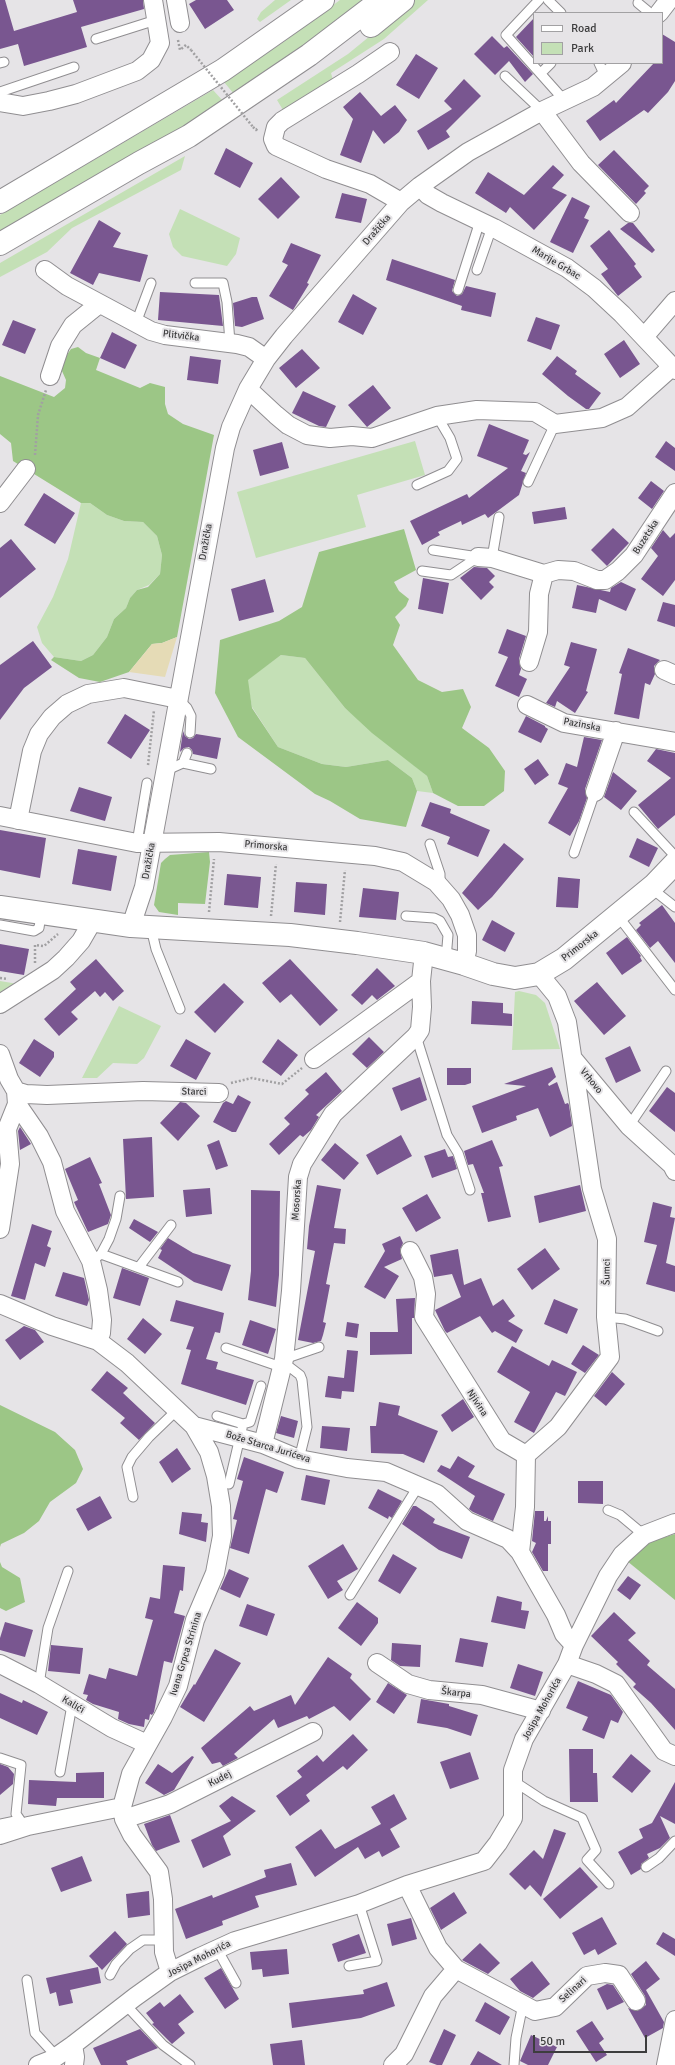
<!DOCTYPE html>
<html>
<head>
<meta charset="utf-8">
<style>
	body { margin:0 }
	#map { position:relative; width:675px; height:2065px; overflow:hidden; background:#e6e4e7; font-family:Signika,sans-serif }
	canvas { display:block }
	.legend { position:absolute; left:533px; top:12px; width:130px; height:52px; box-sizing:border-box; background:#e6e4e7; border:1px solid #a2a1a3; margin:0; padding:5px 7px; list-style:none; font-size:12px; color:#3d3d3e }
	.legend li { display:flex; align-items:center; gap:8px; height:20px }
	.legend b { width:20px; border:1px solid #a2a1a3 }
	.scale { position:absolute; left:533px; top:2035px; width:114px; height:18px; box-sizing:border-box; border:2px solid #3d3d3e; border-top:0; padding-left:5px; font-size:12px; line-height:14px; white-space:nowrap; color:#3d3d3e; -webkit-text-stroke:3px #e6e4e7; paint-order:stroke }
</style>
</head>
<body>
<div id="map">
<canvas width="675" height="2065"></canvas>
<ul class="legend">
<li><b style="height:5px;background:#fff"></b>Road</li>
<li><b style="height:11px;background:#c4e0b6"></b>Park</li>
</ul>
<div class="scale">50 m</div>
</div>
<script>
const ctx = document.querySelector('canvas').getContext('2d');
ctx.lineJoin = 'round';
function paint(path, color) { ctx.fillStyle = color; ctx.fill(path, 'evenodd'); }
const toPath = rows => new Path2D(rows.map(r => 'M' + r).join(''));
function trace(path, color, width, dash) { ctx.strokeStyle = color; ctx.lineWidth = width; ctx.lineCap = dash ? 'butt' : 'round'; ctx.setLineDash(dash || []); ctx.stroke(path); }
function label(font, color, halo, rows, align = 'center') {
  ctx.font = font + ' Signika,sans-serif'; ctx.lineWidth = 4; ctx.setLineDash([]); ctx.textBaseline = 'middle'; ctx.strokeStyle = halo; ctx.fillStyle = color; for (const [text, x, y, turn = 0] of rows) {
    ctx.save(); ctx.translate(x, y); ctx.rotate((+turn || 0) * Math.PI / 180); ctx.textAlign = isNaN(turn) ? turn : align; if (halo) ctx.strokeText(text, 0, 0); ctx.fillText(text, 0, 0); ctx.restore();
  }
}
const green = toPath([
	[275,0,291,0,260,22,257,19,261,12],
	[340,0,364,0,335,24,234,94,224,82,285,41],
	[414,0,428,0,384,39,331,73,333,80,283,110,277,100,348,54],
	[213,90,223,101,166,137,0,233,0,215],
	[185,156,181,170,72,228,47,252,0,277,0,263],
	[180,209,240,238,236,254,227,266,182,256,173,247,169,234],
	[415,441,425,475,357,495,366,527,256,558,237,492],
	[81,503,90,503,107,515,124,521,143,522,157,536,162,555,160,574,149,585,137,590,130,598,126,608,114,619,107,637,93,655,81,661,54,657,42,643,37,627,53,597,68,559],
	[281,655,305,658,345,708,427,776,433,793,417,791,412,778,388,760,346,767,322,764,278,747,252,707,247,680],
	[0,981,18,984,0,995],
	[519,991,536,995,545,1003,560,1049,512,1050,515,992],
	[119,1006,161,1026,144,1058,137,1064,113,1063,97,1078,82,1078]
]);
const forest = toPath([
	[78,347,86,353,100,358,96,370,140,388,150,383,165,387,165,404,168,414,183,424,214,435,177,637,162,643,152,644,129,672,100,682,79,678,51,660,54,657,81,661,93,655,107,637,114,619,126,608,130,598,137,590,148,587,160,574,162,555,157,536,143,522,124,521,107,515,90,503,81,503,13,461,11,443,0,434,0,376,54,397,65,388,66,380,62,371,62,362,71,349],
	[404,529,416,570,394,582,399,591,409,599,406,606,395,617,400,625,393,645,418,680,442,692,463,689,471,707,462,728,489,748,505,771,504,791,484,806,458,806,433,793,427,776,372,733,345,708,305,658,281,655,248,680,252,708,278,747,322,764,346,767,388,760,412,778,417,791,406,827,360,819,330,801,315,794,238,737,215,693,220,640,279,621,302,607,319,552],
	[209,852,210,862,205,904,178,903,178,915,159,912,154,905,161,863,165,859,170,855],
	[0,1405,55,1432,75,1450,83,1469,76,1483,50,1502,39,1521,24,1533,1,1544,0,1547],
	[675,1534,675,1600,627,1561,646,1543],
	[0,1562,2,1567,20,1578,25,1602,6,1611,0,1608]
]);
const sand = toPath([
	[177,637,165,677,129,672,152,644,162,643]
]);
const building = toPath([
	[0,0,5,0,14,31,77,12,73,0,143,0,144,9,81,27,87,47,24,66,18,44,0,49],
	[196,0,227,0,234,10,205,29,189,4],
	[534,18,534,57,516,37],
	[662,34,675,42,675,81,668,92,648,113,644,110,600,141,586,121,614,100,616,103,654,63,662,63],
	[492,36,504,48,507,46,533,74,525,82,509,61,495,75,474,54],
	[416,54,438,68,419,99,396,85],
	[464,79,481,96,446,131,450,137,428,150,417,131,452,109,444,101],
	[360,92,381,116,395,105,407,120,399,132,384,144,373,130,361,163,340,155,353,119,343,107],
	[226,148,253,163,240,188,214,174],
	[614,150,649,186,644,191,646,193,636,204,598,165],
	[553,165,564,175,552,188,567,195,534,230,510,207,506,213,475,193,488,172,524,195],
	[281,177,300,197,278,219,258,199],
	[342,193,367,199,361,223,335,218],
	[572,197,590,206,584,218,589,220,573,253,550,242],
	[99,220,121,233,113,247,148,255,140,282,99,273,93,285,70,273],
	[628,223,633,223,655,250,652,253,620,229],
	[609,230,636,264,634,266,642,277,618,296,601,274,608,269,590,246],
	[291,243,321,255,307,283,309,284,293,310,269,296,288,265,282,262],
	[392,259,455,280,452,291,457,296,462,294,466,286,496,293,491,317,461,310,462,306,386,280],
	[160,292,219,295,223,326,158,320],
	[353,294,377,308,363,335,338,322],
	[252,297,257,297,264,319,242,327,235,326,233,303],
	[536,317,560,325,551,350,527,341],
	[13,320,36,329,25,354,2,345],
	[112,332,137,345,125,369,100,358],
	[624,340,640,364,620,378,604,354],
	[302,349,320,368,296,388,279,368],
	[190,356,221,360,218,384,187,380],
	[557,356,577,371,575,374,601,393,589,409,586,409,568,396,542,374],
	[373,385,391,408,367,427,348,405],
	[303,391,336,406,326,427,319,426,292,413],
	[489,424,529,440,523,454,526,455,530,452,521,471,526,473,519,495,488,518,485,514,462,525,461,521,438,532,440,535,422,545,410,521,467,494,469,498,508,468,477,456],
	[666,441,675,448,675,471,655,457],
	[282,442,289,468,260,476,253,450],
	[651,481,664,491,652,509,638,498],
	[44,493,75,513,55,544,24,525],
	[565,507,567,519,534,524,532,512],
	[613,528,629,543,607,566,591,550],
	[663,530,670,538,675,533,675,580,663,596,641,579,658,556,651,548],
	[11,539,36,569,0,598,0,548],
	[474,567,487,568,495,576,489,582,494,587,481,600,460,578],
	[423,578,449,583,443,614,418,609],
	[265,579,274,612,239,621,231,589],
	[621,582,636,589,626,611,599,599,596,613,572,608,577,585,610,592,611,588],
	[663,602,675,605,675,627,657,621],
	[507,629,526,636,519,659,521,669,519,675,527,679,519,697,495,686,508,657,498,653],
	[33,641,52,667,24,688,0,720,0,665],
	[571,642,597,649,586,691,588,692,575,713,557,701,555,707,546,703,570,667,564,665],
	[628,648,660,660,654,666,655,674,650,685,645,683,639,719,614,714,622,674,619,673],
	[125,714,150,730,131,759,107,743],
	[526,716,545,726,545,727,548,729,541,743,518,732],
	[183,731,185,736,189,739,193,738,196,734,221,738,217,759,193,754,192,750,189,747,184,748,180,752],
	[584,737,602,740,585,789,587,798,579,821,570,836,548,823,568,788,558,784,566,763,577,767],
	[656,749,675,753,675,815,658,829,638,805,671,778,647,761],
	[538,759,549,775,535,785,524,769],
	[613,772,637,791,621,810,604,797],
	[79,787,112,797,105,821,70,811],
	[430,802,451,809,450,813,490,830,478,857,447,844,450,837,421,826],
	[0,830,46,838,40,878,0,870],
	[637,838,658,848,649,867,629,857],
	[504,843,524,859,492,897,478,910,462,893],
	[78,849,117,856,111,891,72,884],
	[227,874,261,877,258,908,224,905],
	[558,877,580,879,578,908,556,907],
	[296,882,327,884,325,915,294,912],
	[363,888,399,892,396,920,359,917],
	[662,905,675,923,675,963,658,941,650,948,636,930,641,925,639,923],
	[492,920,515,933,505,952,482,940],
	[627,937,641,956,640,957,642,961,622,975,606,953],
	[0,944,29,949,24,975,0,971],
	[96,959,124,991,113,1001,105,992,100,997,95,991,71,1012,78,1019,59,1036,44,1019,76,989,70,982],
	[290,959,338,1010,320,1026,291,994,280,1003,262,983],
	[377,968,395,986,377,1000,372,995,362,1005,351,995],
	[597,982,626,1016,604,1035,574,1001],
	[224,983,244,1002,215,1033,194,1012],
	[472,1001,503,1003,503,1013,512,1014,512,1026,471,1024],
	[369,1037,384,1052,367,1068,352,1054],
	[34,1039,54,1052,54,1057,40,1077,19,1063],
	[186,1039,211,1053,196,1080,170,1066],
	[278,1039,298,1055,281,1076,262,1062],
	[630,1046,641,1071,616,1083,605,1058],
	[552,1067,556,1077,548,1084,549,1086,557,1082,565,1104,568,1103,569,1105,572,1126,550,1137,538,1108,516,1116,517,1120,482,1133,472,1106,526,1086,504,1084],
	[447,1068,471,1068,471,1083,465,1085,447,1085],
	[326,1072,342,1091,316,1115,319,1117,311,1130,303,1137,300,1135,279,1155,269,1144,290,1124,284,1118,309,1094,305,1090],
	[420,1077,427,1100,401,1111,392,1088],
	[667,1087,675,1093,675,1132,649,1111],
	[238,1095,251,1102,236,1132,232,1132,213,1122,223,1103,226,1101,233,1104],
	[180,1102,186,1103,200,1116,178,1141,160,1123],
	[20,1127,31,1144,20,1150,18,1131],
	[401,1135,412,1156,377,1175,366,1155],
	[152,1137,154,1197,126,1199,123,1139],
	[219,1140,228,1166,216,1170,207,1145],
	[492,1140,503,1166,499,1167,511,1217,488,1222,481,1193,484,1193,473,1164,468,1165,464,1151],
	[335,1143,359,1163,344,1180,321,1160],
	[445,1149,448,1157,453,1156,457,1169,432,1178,424,1156],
	[90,1157,102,1183,99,1184,111,1215,108,1224,88,1232,74,1202,78,1200,65,1169],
	[317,1185,341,1189,334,1228,346,1229,345,1244,334,1243,326,1284,330,1285,323,1322,326,1323,323,1335,321,1341,313,1343,298,1340,315,1251,307,1249,309,1226],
	[580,1185,586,1211,539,1223,534,1196],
	[210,1188,212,1214,186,1217,183,1190],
	[251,1190,280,1191,279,1275,276,1307,248,1300,251,1271],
	[427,1194,441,1218,416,1232,402,1208],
	[653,1202,672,1207,670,1217,675,1218,666,1263,675,1266,675,1292,646,1284,657,1245,644,1242],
	[134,1219,158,1232,150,1242,129,1228],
	[32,1224,52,1231,47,1246,51,1248,45,1267,35,1263,25,1300,11,1296],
	[400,1236,403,1243,400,1250,402,1259,384,1267,399,1276,385,1299,364,1287,385,1251,382,1244],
	[168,1238,193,1253,231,1265,222,1291,194,1282,158,1258,162,1250,160,1249],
	[545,1248,560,1269,532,1290,517,1269],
	[458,1249,464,1285,481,1278,493,1306,503,1299,515,1316,508,1321,523,1330,516,1343,495,1331,492,1333,480,1316,447,1333,445,1331,435,1310,461,1297,452,1274,434,1277,430,1255],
	[122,1268,149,1278,140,1306,113,1298],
	[63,1272,84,1278,89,1300,87,1306,55,1296],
	[415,1298,414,1318,412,1318,412,1354,370,1355,370,1332,398,1332,396,1299],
	[554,1299,578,1309,567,1334,544,1324],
	[176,1300,224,1313,220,1333,215,1332,206,1359,218,1362,216,1369,254,1380,246,1405,181,1384,191,1350,186,1349,194,1327,170,1321],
	[143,1318,162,1334,145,1354,127,1339],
	[250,1320,276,1329,268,1354,242,1345],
	[347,1322,359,1324,357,1338,345,1336],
	[24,1326,35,1330,44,1342,20,1360,5,1340],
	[583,1345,599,1355,585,1373,571,1364],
	[512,1346,549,1366,552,1360,577,1372,565,1396,556,1392,534,1433,514,1422,530,1392,497,1372],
	[347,1350,358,1351,354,1392,342,1391,341,1399,325,1397,328,1376,344,1378],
	[107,1371,128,1388,123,1393,155,1423,139,1440,120,1423,125,1418,91,1390],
	[612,1372,625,1384,606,1406,594,1396],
	[463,1399,474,1417,452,1432,441,1415],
	[379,1402,400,1406,398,1415,438,1431,424,1463,403,1454,371,1453,370,1426,376,1426],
	[281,1416,298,1421,294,1438,276,1433],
	[322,1426,350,1428,347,1451,320,1448],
	[177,1448,191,1469,172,1483,159,1462],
	[458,1456,475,1466,468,1477,505,1494,493,1521,473,1512,469,1509,475,1496,437,1471,441,1465,450,1469],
	[244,1457,284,1472,277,1493,266,1489,249,1554,230,1548,237,1520,233,1519,243,1481,237,1479],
	[306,1475,330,1480,325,1505,301,1500],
	[578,1481,603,1481,603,1504,578,1503],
	[378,1489,402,1501,392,1518,389,1516,388,1519,368,1508],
	[100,1496,112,1518,88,1531,76,1509],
	[413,1506,416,1506,435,1519,433,1523,470,1537,462,1559,439,1550,402,1524],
	[535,1511,544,1511,544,1521,546,1521,548,1516,548,1521,551,1521,551,1544,548,1544,548,1571,543,1571,532,1552,536,1543,532,1541],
	[182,1512,202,1514,201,1522,208,1523,206,1542,179,1534],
	[343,1544,358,1569,337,1581,343,1590,328,1599,308,1566],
	[393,1554,417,1568,400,1594,378,1581],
	[163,1565,185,1567,183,1591,180,1590,174,1613,185,1616,172,1663,164,1661,154,1712,152,1715,150,1714,149,1720,145,1719,144,1727,129,1724,118,1719,119,1712,93,1704,86,1700,88,1695,83,1694,89,1674,106,1679,109,1668,137,1676,153,1620,145,1618,150,1597,160,1599],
	[229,1569,249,1578,240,1598,220,1589],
	[628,1576,641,1585,630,1600,617,1590],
	[497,1596,522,1602,521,1610,529,1611,525,1629,491,1622],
	[357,1602,378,1618,378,1623,361,1646,338,1628],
	[247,1604,275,1614,267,1636,239,1626],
	[614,1612,636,1633,628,1640,650,1661,647,1665,675,1689,675,1730,651,1703,633,1687,636,1684,616,1664,618,1662,591,1636],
	[5,1622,33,1630,25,1657,0,1650,0,1638],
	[460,1638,488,1643,483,1667,455,1662],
	[392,1643,421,1645,420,1667,400,1666,391,1660],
	[51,1645,83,1648,80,1674,48,1671],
	[215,1649,241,1663,204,1722,180,1707,194,1684,195,1685],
	[328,1657,352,1674,350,1678,371,1699,350,1721,334,1706,309,1719,307,1716,278,1728,274,1719,234,1754,238,1758,223,1766,220,1762,212,1764,201,1748,250,1706,254,1711,291,1695,295,1705],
	[518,1664,543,1672,535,1696,510,1688],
	[578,1681,611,1695,623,1712,618,1723,611,1720,604,1739,582,1730,588,1717,566,1708],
	[388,1683,407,1695,394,1714,376,1702],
	[0,1693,22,1703,23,1700,48,1712,37,1735,0,1718],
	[421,1699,449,1704,449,1706,478,1715,471,1736,447,1728,417,1723],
	[353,1734,368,1750,347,1770,343,1766,306,1795,310,1801,290,1816,276,1796,302,1777,297,1771,317,1755,323,1762],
	[569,1749,593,1749,593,1773,597,1773,598,1802,570,1802],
	[470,1752,479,1779,450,1789,440,1762],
	[631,1754,651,1771,632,1793,612,1777],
	[192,1756,194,1757,174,1790,164,1795,145,1783,158,1764,172,1773],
	[0,1764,8,1767,14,1774,13,1784,0,1795],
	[104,1772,104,1798,57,1798,56,1806,28,1804,29,1780,76,1782,76,1773],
	[675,1782,675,1824,660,1816,670,1838,660,1848,647,1854,649,1858,641,1864,641,1869,631,1875,618,1852,643,1838,639,1829,652,1823],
	[394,1794,407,1819,390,1829,400,1847,382,1857,379,1851,365,1859,358,1847,315,1877,295,1847,321,1829,335,1849,381,1824,371,1807],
	[232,1796,256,1811,223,1836,231,1855,203,1868,191,1840,231,1821,219,1806],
	[170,1815,180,1842,156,1851,152,1845,144,1824],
	[554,1829,566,1833,541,1897,530,1885,525,1890,509,1874,534,1850,543,1859],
	[82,1856,92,1881,61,1892,51,1868],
	[291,1863,297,1885,255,1896,259,1907,222,1921,223,1925,186,1939,175,1909,212,1895,213,1898,266,1877,264,1870],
	[580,1867,598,1887,560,1919,543,1899],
	[149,1891,150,1915,128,1918,126,1894],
	[454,1892,467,1913,441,1930,430,1908],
	[602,1917,617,1944,598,1955,595,1949,584,1955,572,1933],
	[411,1918,417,1939,392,1946,387,1924],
	[115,1931,127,1944,102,1970,89,1956],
	[663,1932,675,1939,675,1956,656,1944],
	[359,1934,366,1953,338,1962,332,1944],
	[480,1943,500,1963,488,1974,462,1960],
	[287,1949,289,1974,263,1977,262,1969,252,1970,250,1952],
	[532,1961,550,1984,533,1998,520,1991,510,1979],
	[646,1961,660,1979,646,1990,664,2022,663,2028,645,2038,628,2008,637,2011,646,2005,645,1996,631,1974],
	[98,1967,101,1983,70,1990,73,2003,59,2006,56,1992,50,1994,46,1978],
	[221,1968,239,1999,225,2009,204,1978],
	[387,1982,395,2006,361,2018,292,2028,289,2003,364,1994,363,1990],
	[607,1984,613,1985,624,2002,607,2010,597,1989],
	[180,1994,194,2012,178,2024,185,2033,172,2044,152,2024,154,2023,146,2013,160,2002,164,2007],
	[485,2002,510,2017,500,2035,475,2021],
	[592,2021,604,2039,599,2043,607,2055,596,2062,576,2031],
	[140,2029,158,2048,126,2061,128,2065,101,2065,93,2048],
	[444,2029,456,2035,442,2065,437,2065,429,2062],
	[531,2035,557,2047,548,2065,528,2065,520,2061],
	[302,2040,305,2065,273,2065,270,2044],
	[478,2051,502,2065,470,2065]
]);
const path = toPath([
	[178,40,180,50,186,45,191,50],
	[253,127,256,130,258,128],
	[35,455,38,415,46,390],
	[148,765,154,710],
	[209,912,214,859],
	[271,916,276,864],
	[340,922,345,870],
	[35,963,35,945,44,946,58,934],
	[0,978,8,979],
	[231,1083,252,1078,282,1084,302,1068]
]);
const lane = toPath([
	[539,0,506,35,564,100],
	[548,0,561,13],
	[638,3,650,13],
	[96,39,156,20],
	[0,63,4,62],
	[599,63,605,76],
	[541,73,551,63],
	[505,76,542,111],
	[0,92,74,67],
	[477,270,492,227],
	[195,283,223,283,227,302,230,343],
	[458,290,480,221],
	[136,323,151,283],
	[528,482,555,424],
	[417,485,448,471,457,459,450,438,437,416],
	[433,550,478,557],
	[492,558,499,517],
	[422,571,451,575,478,557],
	[178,699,187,708,191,716,190,733],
	[183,763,211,769],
	[165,771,183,763,187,753],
	[634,812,675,856],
	[137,843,147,783],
	[430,844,440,874,440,885],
	[574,853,595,792],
	[651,888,675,907],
	[406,916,434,918,440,921,448,935,446,959],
	[618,916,675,990],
	[0,925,34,931,39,928,41,914],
	[151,928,156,949,180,1009],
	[416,1036,447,1135,458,1153,470,1190],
	[629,1126,666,1071],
	[101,1254,178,1282],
	[97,1257,101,1254,109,1239,116,1219,120,1196],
	[139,1267,171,1225],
	[606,1317,625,1319,658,1331],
	[226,1348,281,1367],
	[284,1359,319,1347],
	[283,1362,300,1375,302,1380,307,1427,299,1459],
	[217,1416,243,1424,229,1484],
	[243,1424,250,1422,261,1386],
	[133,1497,127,1467,132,1457,149,1437,177,1410],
	[608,1510,620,1515,644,1535],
	[350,1595,419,1485],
	[39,1684,48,1628,68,1571],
	[0,1758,21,1765,16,1814,25,1827],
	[60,1772,72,1705],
	[512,1780,544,1801,582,1818,596,1850,587,1860,609,1884],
	[0,1824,20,1820],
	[646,1867,659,1858,675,1841],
	[217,1949,236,1983],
	[349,1966,377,1961,359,1904],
	[110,1975,116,1964,130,1949,143,1940,163,1940],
	[27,1980,35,2033,57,2057],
	[125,2004,163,2045,190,2065],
	[514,2065,516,2038,523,2004]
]);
const street = toPath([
	[176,0,180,23],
	[659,13,669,0],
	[390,52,358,74,282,121,276,127,273,139,276,146,326,169,370,184,401,202],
	[0,102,23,106,49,101,76,94,137,71,151,60,160,43,153,0],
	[542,111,581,163,630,213],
	[420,186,428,195,442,203,494,228,567,268,594,288,622,314,675,370],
	[45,270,67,286,151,331,165,335,237,344,249,347,266,359],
	[644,337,675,301],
	[50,376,60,346,73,325,99,304],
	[248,389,276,415,288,425,307,435,330,438,352,436,372,438,437,416,477,410,535,412,555,424,602,418,627,407,672,367],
	[0,503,26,469],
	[478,557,492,558,544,574,558,570,574,571,597,580,605,580,618,571,634,555,675,493],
	[529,662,538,632,539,594,544,574],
	[664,670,675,675],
	[527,705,564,723,675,742],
	[595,792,616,731],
	[0,816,137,843,219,842,375,856,403,862,436,882,451,899,460,915,467,935,467,951,464,964],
	[18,820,32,751,39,734,52,717,67,704,88,694,124,688,178,699],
	[131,926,144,887,225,448,231,427,248,389,266,359,284,336,401,202,420,186,468,152,542,111,593,87,622,63],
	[0,1004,53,970,66,958,81,941,92,922],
	[0,1054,9,1079,16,1091,26,1094,47,1095,143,1091,219,1093],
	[314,1059,421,981],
	[574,1060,629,1126,672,1165,675,1171],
	[16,1091,17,1104,39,1136,52,1162,65,1211,91,1261,98,1290,102,1320,101,1333,98,1341],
	[0,1229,10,1164,7,1129,17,1104],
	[410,1251,423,1277,426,1294,424,1317,502,1441,526,1455,525,1507,520,1552],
	[0,1304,52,1326,98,1341,127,1363,194,1426,263,1444,299,1459,347,1468,386,1472,437,1494,467,1521,508,1539,520,1552,556,1615,564,1634,574,1645],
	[263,1444,284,1359,291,1291,298,1177,302,1164,333,1114,416,1036,420,1030,422,1007,421,981,424,953],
	[526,1455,558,1427,610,1357,606,1317,607,1239,592,1189,567,1022,557,996,539,974],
	[377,1663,408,1684,429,1690,482,1695,541,1711],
	[0,1664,39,1684,112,1728,147,1744],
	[567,1664,596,1674,616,1684,664,1751,675,1756],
	[124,1819,170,1804,313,1732],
	[0,1835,28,1826,122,1807],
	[407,1885,438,1948,456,1969,535,2011,555,2007,587,1976,605,1973,619,1975,636,2001],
	[170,1972,164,1952,163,1899,159,1872,132,1835,124,1819,122,1807,131,1774,163,1717,178,1686,195,1620,215,1573,222,1536,221,1506,216,1476,209,1452,194,1426],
	[73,2045,75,2057,74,2065],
	[38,2065,53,2059,73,2045,135,1997,170,1972,200,1957,235,1941,359,1904,407,1885,484,1861,498,1843,513,1818,513,1770,524,1739,567,1664,574,1645,608,1576,622,1555,644,1535,675,1523],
	[393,2065,404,2054,433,1996,456,1969],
	[666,2065,675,2020]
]);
const secondary = toPath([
	[0,907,131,926,290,935,357,943,424,953,464,964,493,974,515,978,539,974,564,959,654,885,675,863]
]);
const highway = toPath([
	[371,26,403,0],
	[0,202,223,70,323,0],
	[0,244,139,163,189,136,309,55,381,0]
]);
const pathBridge = toPath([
	[191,50,253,127]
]);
const streetNames = [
	["Dražička",377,230,-49],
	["Marije Grbac",556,263,31],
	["Plitvička",181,336,7],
	["Buzetska",646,537,-57],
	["Dražička",206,542,-80],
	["Pazinska",582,725,11],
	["Primorska",266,846,5],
	["Dražička",149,861,-80],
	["Primorska",580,946,-38],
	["Vrhovo",591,1081,51],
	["Starci",194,1092,1],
	["Mosorska",297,1200,-86],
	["Šumci",607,1272,-89],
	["Njivina",477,1403,57],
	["Bože Starca Jurićeva",268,1447,17],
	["Ivana Grpca Strinina",186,1654,-73],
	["Škarpa",456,1693,6],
	["Kalići",73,1705,31],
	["Josipa Mohorića",542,1709,-61],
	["Kudej",220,1779,-27],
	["Josipa Mohorića",199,1959,-27],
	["Selinari",573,1990,-42]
];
paint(green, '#c4e0b6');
paint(forest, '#9cc686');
paint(sand, '#e5dbb6');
paint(building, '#795690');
trace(lane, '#908e91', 11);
trace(street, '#908e91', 20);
trace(secondary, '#908e91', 24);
trace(highway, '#908e91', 24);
trace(path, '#a1a0a2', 2.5, [2, 2]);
trace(lane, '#fff', 9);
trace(street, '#fff', 18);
trace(secondary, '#fff', 22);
trace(highway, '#fff', 22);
trace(pathBridge, '#a1a0a2', 2.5, [2, 2]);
label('10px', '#3d3d3e', '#e6e4e7', streetNames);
</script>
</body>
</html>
